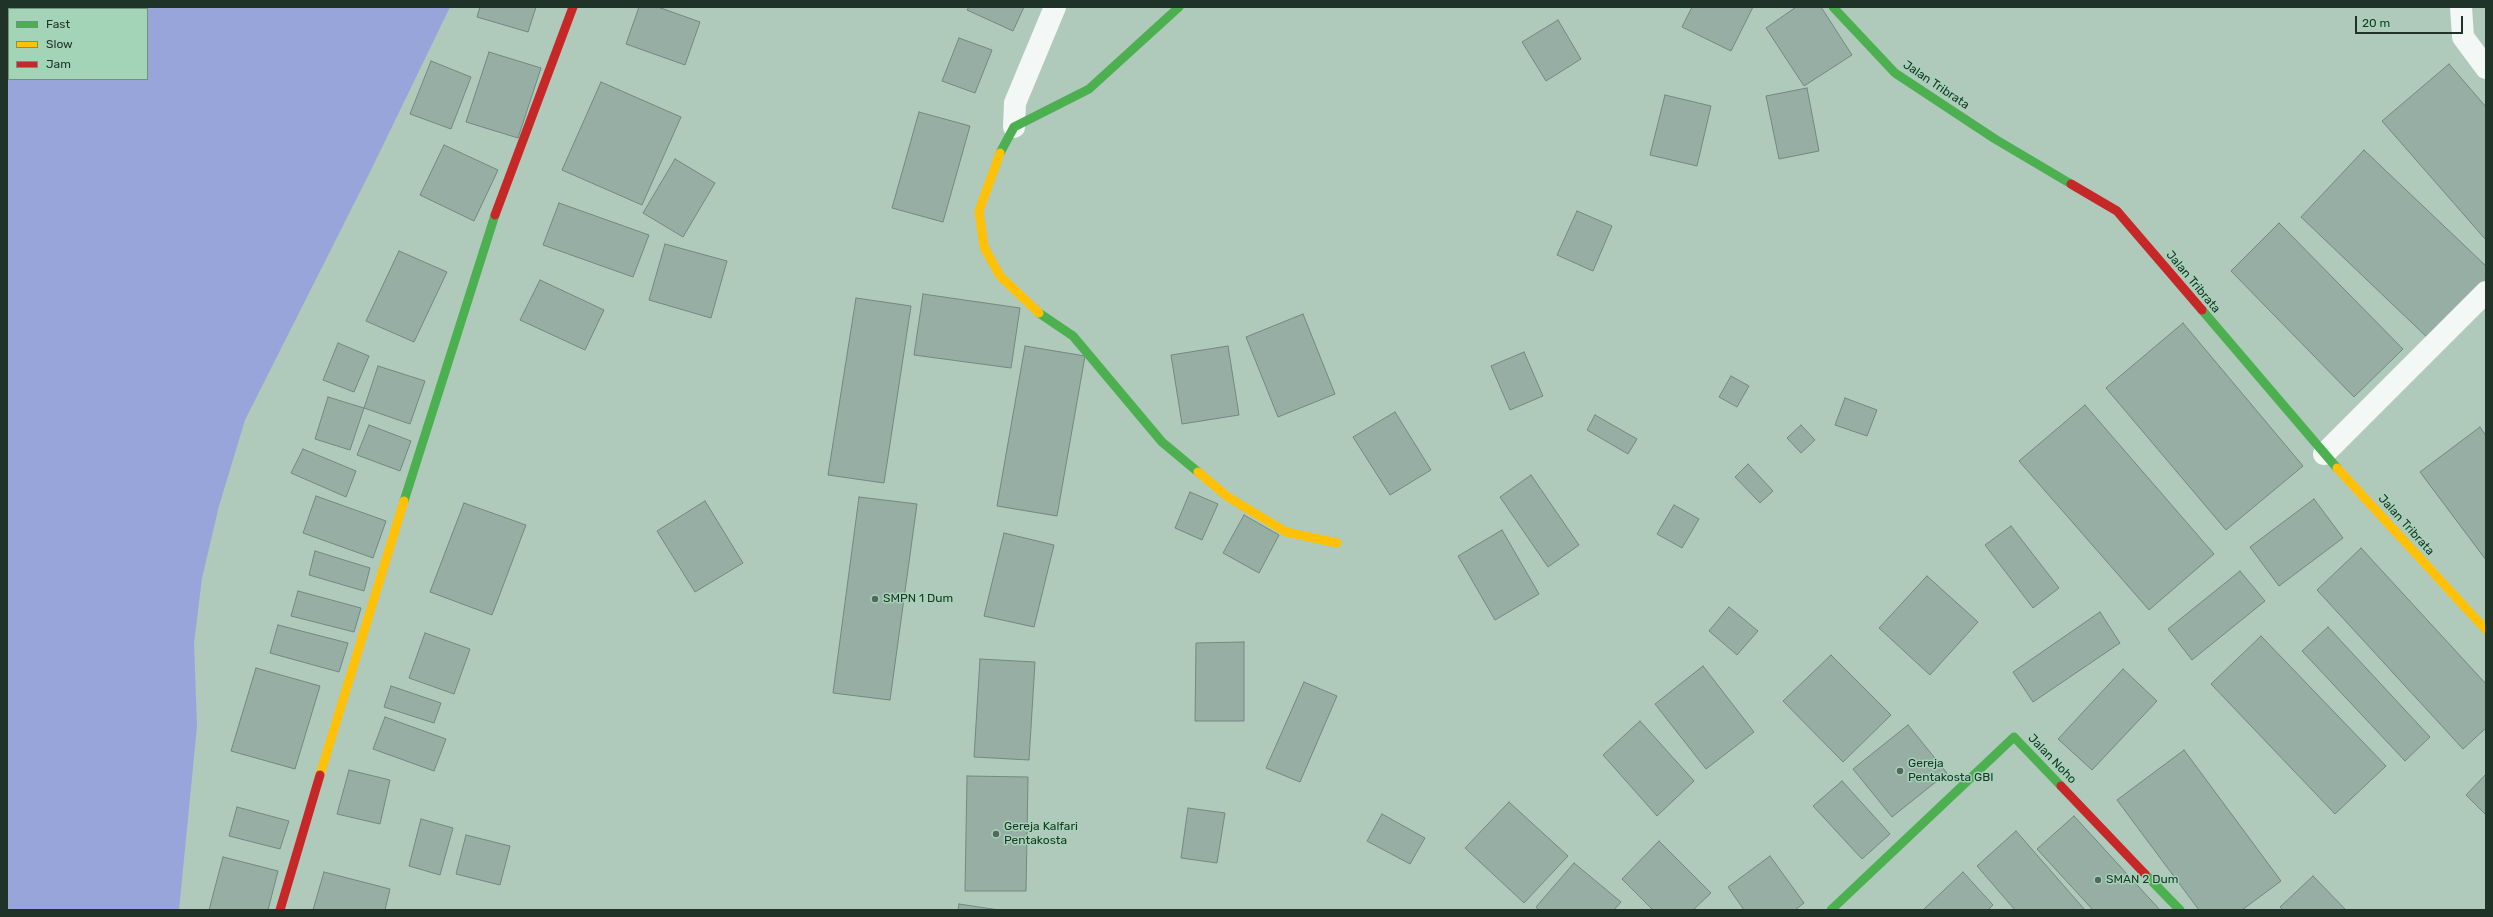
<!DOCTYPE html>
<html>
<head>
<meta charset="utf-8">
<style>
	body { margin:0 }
	#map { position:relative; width:2493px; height:917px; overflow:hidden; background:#afc9ba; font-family:Rubik,sans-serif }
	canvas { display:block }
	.frame { position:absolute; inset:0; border:8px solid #203328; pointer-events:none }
	.legend { position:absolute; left:8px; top:8px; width:140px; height:72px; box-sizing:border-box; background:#a4d4b8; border:1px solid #6f947e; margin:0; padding:5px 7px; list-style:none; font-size:12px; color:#203328 }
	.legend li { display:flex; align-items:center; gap:8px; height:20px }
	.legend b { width:20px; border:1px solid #6f947e }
	.scale { position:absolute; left:2355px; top:16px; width:108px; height:18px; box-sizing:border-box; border:2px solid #203328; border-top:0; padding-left:5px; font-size:12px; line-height:14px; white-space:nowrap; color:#203328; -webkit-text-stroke:3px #a4d4b8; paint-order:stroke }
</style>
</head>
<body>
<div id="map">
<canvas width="2493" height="917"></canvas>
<div class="frame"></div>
<ul class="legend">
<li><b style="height:5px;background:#4caf50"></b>Fast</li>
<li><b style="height:5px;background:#ffc107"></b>Slow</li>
<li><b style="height:5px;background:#c62828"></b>Jam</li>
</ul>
<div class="scale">20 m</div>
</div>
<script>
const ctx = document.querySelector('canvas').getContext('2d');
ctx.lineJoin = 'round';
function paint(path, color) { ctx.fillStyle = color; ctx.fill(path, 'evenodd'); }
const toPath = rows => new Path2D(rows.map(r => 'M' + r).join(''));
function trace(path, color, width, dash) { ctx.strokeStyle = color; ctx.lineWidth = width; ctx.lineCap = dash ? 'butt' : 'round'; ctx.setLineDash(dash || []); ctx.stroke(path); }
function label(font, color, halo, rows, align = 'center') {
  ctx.font = font + ' Rubik,sans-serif'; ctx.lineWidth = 3; ctx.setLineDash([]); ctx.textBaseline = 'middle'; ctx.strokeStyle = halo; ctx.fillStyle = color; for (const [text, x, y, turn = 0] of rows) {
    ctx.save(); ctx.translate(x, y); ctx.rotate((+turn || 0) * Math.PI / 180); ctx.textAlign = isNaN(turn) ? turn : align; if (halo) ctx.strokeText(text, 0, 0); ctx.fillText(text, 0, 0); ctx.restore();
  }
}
const water = toPath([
	[7,7,450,7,372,168,245,420,219,506,202,578,194,643,197,726,179,910,7,910],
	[9,9,147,9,147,79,9,79]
]);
const building = toPath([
	[480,7,536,7,528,32,477,17,480,7],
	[639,7,658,7,700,22,685,65,626,44,639,7],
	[969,7,1024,7,1013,31,967,10,969,7],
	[1692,7,1753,7,1731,51,1682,27,1692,7],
	[1796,7,1821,7,1852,55,1804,86,1766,28,1796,7],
	[1558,20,1581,59,1546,81,1522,42,1558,20],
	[959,38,992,50,975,93,942,81,959,38],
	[489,52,541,68,518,138,466,122,489,52],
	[431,61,471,77,451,129,410,114,431,61],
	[2449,64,2486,107,2486,240,2382,121,2449,64],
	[601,82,681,117,642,205,562,170,601,82],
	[1807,88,1819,151,1779,159,1766,96,1807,88],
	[1665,95,1711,106,1697,166,1650,155,1665,95],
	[919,112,970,126,943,222,892,208,919,112],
	[444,145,498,170,474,221,420,195,444,145],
	[2364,150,2486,266,2486,286,2432,342,2301,217,2364,150],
	[675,159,715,183,683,237,643,213,675,159],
	[559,203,649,235,633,277,543,245,559,203],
	[1577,211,1612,226,1593,271,1557,255,1577,211],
	[2279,223,2403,349,2354,397,2231,271,2279,223],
	[665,244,727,261,711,318,649,300,665,244],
	[399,251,447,272,414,342,366,321,399,251],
	[540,280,604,310,585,350,520,320,540,280],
	[923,294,1020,308,1011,368,914,355,923,294],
	[856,298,911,306,884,483,828,475,856,298],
	[1303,314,1335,394,1278,417,1246,337,1303,314],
	[2183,323,2303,466,2226,530,2106,388,2183,323],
	[338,343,369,356,354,392,323,380,338,343],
	[1025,346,1085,356,1057,516,997,506,1025,346],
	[1228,346,1239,415,1182,424,1171,355,1228,346],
	[1524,352,1543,396,1510,410,1491,366,1524,352],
	[378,366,425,381,410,424,364,408,378,366],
	[1731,376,1749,386,1737,407,1719,397,1731,376],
	[328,397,364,408,350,450,315,439,328,397],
	[1845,398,1877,410,1867,436,1835,425,1845,398],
	[2085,405,2214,554,2149,610,2019,461,2085,405],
	[1395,412,1431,470,1390,495,1353,437,1395,412],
	[1595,415,1637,439,1628,454,1587,430,1595,415],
	[369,425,411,441,400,471,357,455,369,425],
	[1801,425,1815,440,1801,453,1787,438,1801,425],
	[2480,427,2486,436,2486,560,2420,472,2480,427],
	[303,449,356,471,346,497,291,473,303,449],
	[1748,464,1773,491,1760,503,1735,477,1748,464],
	[1531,475,1579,545,1548,567,1500,497,1531,475],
	[1190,492,1218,504,1202,540,1175,528,1190,492],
	[316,496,386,521,373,558,303,533,316,496],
	[859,497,917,504,890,700,833,693,859,497],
	[2314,499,2343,538,2279,586,2250,547,2314,499],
	[705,501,743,563,695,592,657,531,705,501],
	[464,503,526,525,492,615,430,592,464,503],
	[1674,505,1699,519,1682,548,1657,534,1674,505],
	[1244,515,1279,535,1259,573,1223,553,1244,515],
	[2011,526,2059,588,2033,608,1985,545,2011,526],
	[1502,530,1539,594,1495,620,1458,556,1502,530],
	[1004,533,1054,545,1034,627,984,616,1004,533],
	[2361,548,2486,684,2486,728,2463,749,2317,590,2361,548],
	[315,551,370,568,364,591,309,575,315,551],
	[2240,571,2265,601,2192,660,2168,629,2240,571],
	[1927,576,1978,622,1930,675,1879,628,1927,576],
	[298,591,361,608,354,632,291,616,298,591],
	[1729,607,1758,631,1737,655,1709,631,1729,607],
	[2100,612,2120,643,2033,702,2013,672,2100,612],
	[278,625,348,643,339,672,270,653,278,625],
	[2328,627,2430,737,2405,761,2302,651,2328,627],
	[425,633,470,649,454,694,409,678,425,633],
	[2261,636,2386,766,2335,814,2211,684,2261,636],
	[1244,642,1244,721,1195,721,1196,643,1244,642],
	[1831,655,1891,715,1843,762,1783,701,1831,655],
	[980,659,1035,662,1029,760,974,757,980,659],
	[1703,666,1754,732,1706,769,1655,704,1703,666],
	[256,668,320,686,295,769,231,751,256,668],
	[2123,669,2157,701,2092,770,2058,739,2123,669],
	[1304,682,1337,696,1300,782,1266,768,1304,682],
	[391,686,441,703,434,723,384,707,391,686],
	[385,717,446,739,434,771,373,749,385,717],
	[1640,721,1694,781,1657,816,1603,755,1640,721],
	[1908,725,1947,773,1892,817,1853,769,1908,725],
	[2184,750,2281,881,2242,910,2199,910,2117,800,2184,750],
	[349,770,390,780,380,824,337,814,349,770],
	[2486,774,2486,815,2466,795,2486,774],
	[967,776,1028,777,1026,891,965,891,967,776],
	[1842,781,1890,834,1862,859,1813,806,1842,781],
	[1509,802,1568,856,1524,903,1465,848,1509,802],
	[237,807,289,821,280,849,229,836,237,807],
	[1188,808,1225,813,1217,863,1181,858,1188,808],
	[1382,814,1425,838,1410,864,1367,841,1382,814],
	[2074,816,2160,910,2093,910,2037,849,2074,816],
	[421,819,453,828,440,875,409,866,421,819],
	[2016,831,2085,910,2015,910,1977,866,2016,831],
	[466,835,510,846,500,885,456,874,466,835],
	[1659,841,1711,893,1693,910,1653,910,1622,879,1659,841],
	[1770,856,1804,903,1795,910,1744,910,1728,887,1770,856],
	[223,857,278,871,268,910,209,910,223,857],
	[1574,863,1621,902,1614,910,1539,910,1536,907,1574,863],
	[324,872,390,889,385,910,313,910,324,872],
	[1963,872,1993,905,1988,910,1923,910,1963,872],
	[2313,876,2346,910,2283,910,2280,907,2313,876],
	[959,904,999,910,958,910,959,904]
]);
const street = toPath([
	[2461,7,2463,37,2486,68],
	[1014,127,1015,103,1055,7],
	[2324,454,2486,292]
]);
const fast = toPath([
	[1833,7,1895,73,1995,139,2071,184],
	[1000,153,1014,127,1089,89,1179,7],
	[2202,310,2337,468],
	[1039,313,1073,336,1162,442,1198,472],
	[404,501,495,215],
	[2145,874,2180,910],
	[1831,910,2014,737,2061,786]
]);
const slow = toPath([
	[1000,153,979,211,984,247,1000,276,1039,313],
	[2337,468,2486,630],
	[1198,472,1228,497,1286,532,1337,543],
	[320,775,404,501]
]);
const jam = toPath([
	[2071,184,2117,211,2202,310],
	[495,215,573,7],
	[2061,786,2145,874],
	[280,910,320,775]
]);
const markers = [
	[875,599,4,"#52685b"],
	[1900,771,4,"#52685b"],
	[996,834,4,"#52685b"],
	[2098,880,4,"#52685b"]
];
const streetNames = [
	["Jalan Tribrata",1936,85,34],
	["Jalan Tribrata",2193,282,50],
	["Jalan Tribrata",2406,525,48],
	["Jalan Noho",2052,759,46]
];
const poiNames = [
	["SMPN 1 Dum",883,599],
	["Gereja",1908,764],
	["Pentakosta GBI",1908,778],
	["Gereja Kalfari",1004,827],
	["Pentakosta",1004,841],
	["SMAN 2 Dum",2106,880]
];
paint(water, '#98a5db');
paint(building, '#97aea5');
trace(building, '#728880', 1);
trace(street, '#f3f7f5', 22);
trace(fast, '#4caf50', 9);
trace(slow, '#ffc107', 9);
trace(jam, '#c62828', 9);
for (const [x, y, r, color] of markers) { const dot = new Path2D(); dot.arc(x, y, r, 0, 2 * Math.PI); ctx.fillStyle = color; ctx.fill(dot); trace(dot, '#a4d4b8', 1.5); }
label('12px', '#203328', '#a4d4b8', streetNames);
label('12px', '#203328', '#a4d4b8', poiNames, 'left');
</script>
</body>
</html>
